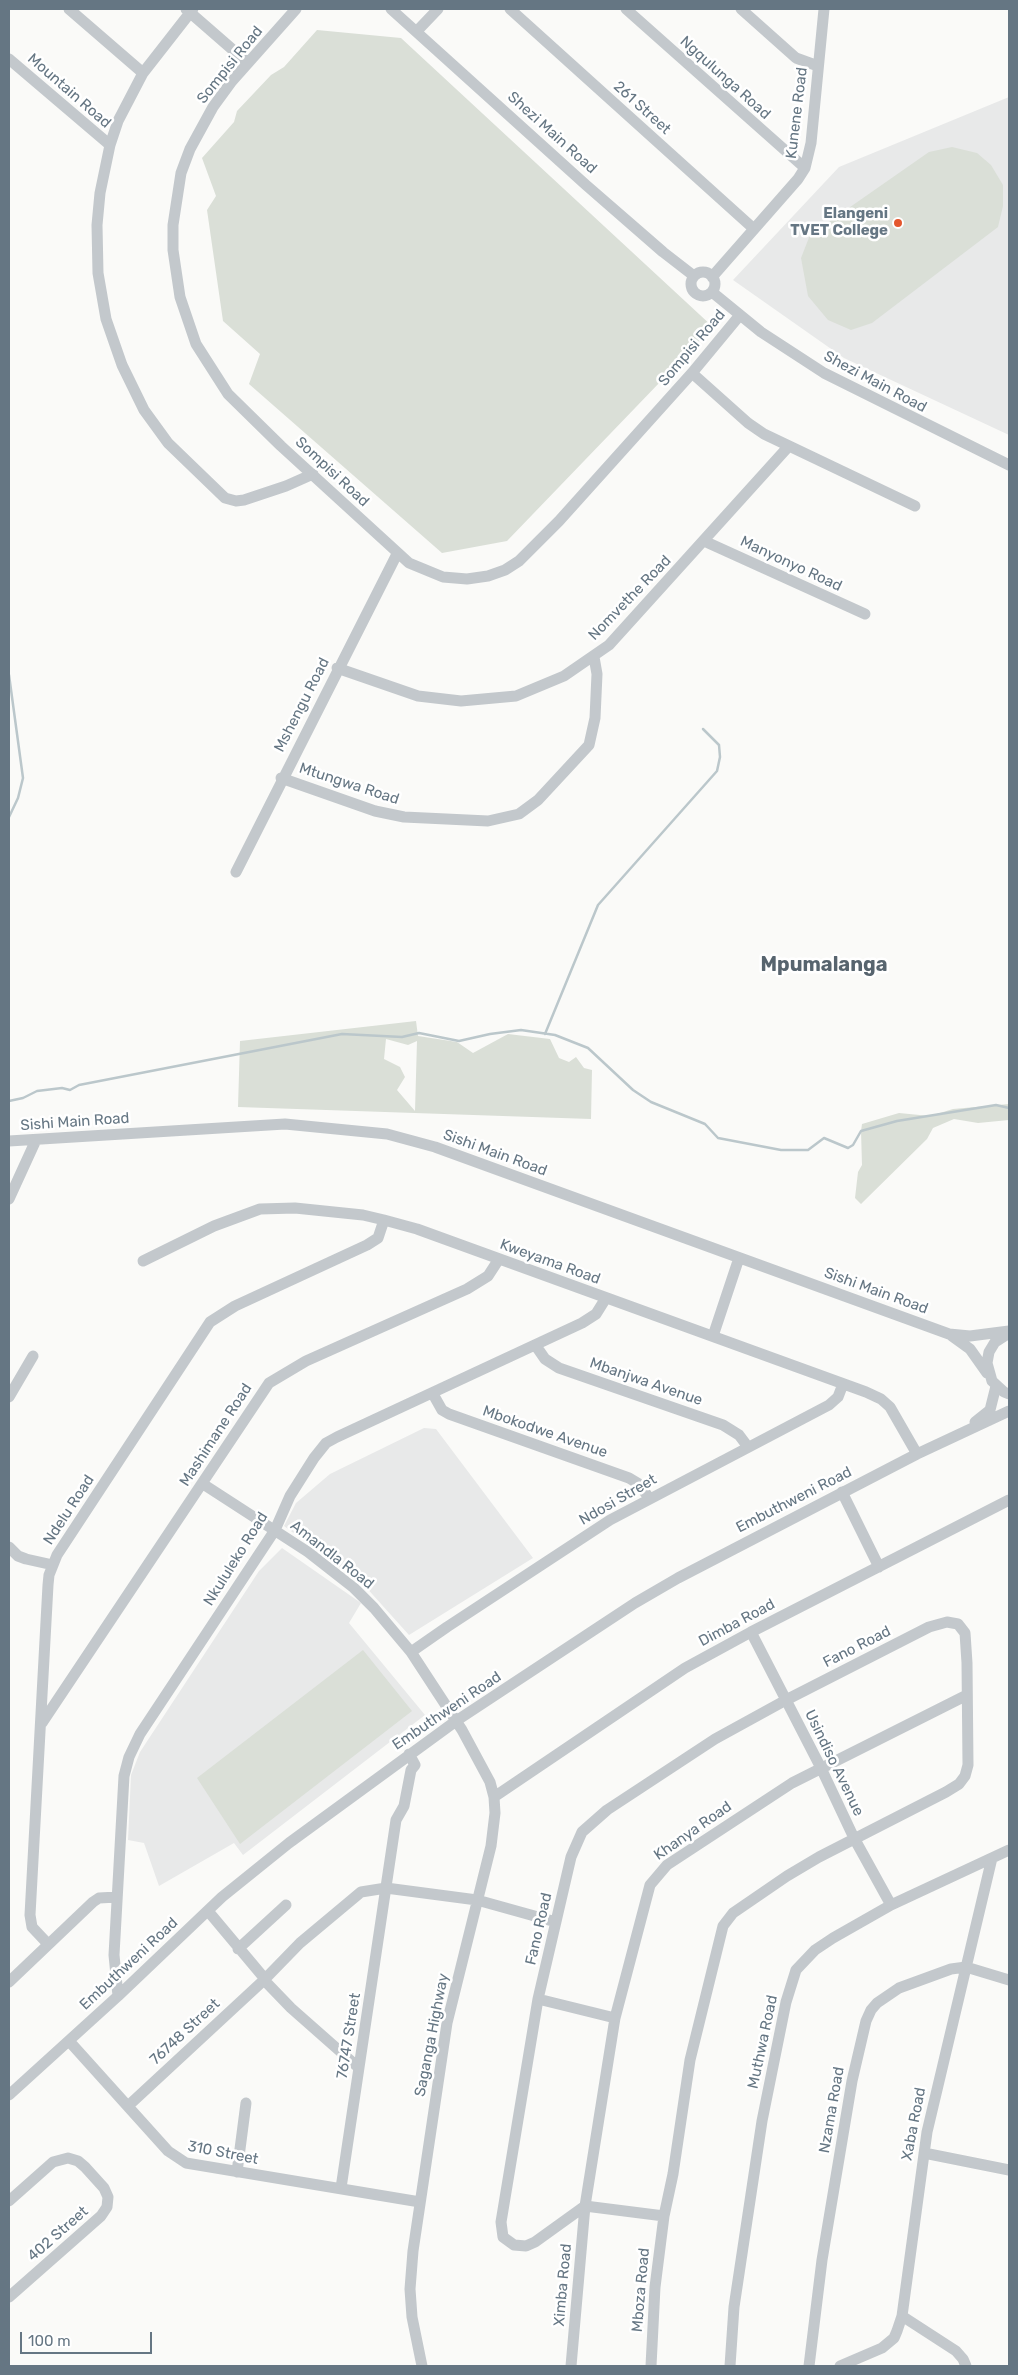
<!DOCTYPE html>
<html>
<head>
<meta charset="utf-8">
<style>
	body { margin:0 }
	#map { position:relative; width:1018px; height:2375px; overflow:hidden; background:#fafaf8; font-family:Rubik,sans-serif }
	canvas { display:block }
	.frame { position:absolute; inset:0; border:10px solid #657683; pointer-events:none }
	.scale { position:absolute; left:20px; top:2332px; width:132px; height:22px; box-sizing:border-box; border:2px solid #657683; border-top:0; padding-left:6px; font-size:15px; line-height:18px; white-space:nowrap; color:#657683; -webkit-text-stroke:4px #fff; paint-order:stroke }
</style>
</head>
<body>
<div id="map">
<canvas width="1018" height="2375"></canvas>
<div class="frame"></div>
<div class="scale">100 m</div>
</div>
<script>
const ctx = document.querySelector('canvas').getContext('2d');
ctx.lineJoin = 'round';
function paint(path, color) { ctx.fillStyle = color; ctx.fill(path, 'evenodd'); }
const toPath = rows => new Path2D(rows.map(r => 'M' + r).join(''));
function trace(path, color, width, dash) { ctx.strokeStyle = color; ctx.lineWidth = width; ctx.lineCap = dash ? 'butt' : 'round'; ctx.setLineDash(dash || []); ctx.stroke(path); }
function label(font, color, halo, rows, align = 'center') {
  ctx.font = font + ' Rubik,sans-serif'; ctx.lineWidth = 5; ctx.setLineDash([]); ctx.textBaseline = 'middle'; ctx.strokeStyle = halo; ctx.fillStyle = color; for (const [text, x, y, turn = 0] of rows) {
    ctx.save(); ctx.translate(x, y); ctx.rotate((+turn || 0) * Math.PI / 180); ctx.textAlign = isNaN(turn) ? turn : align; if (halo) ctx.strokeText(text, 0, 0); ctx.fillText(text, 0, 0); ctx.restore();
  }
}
const built = toPath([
	[1009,97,1009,435,844,358,733,280,839,167],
	[424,1428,436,1429,533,1558,409,1635,364,1585,284,1526,296,1503,330,1474],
	[282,1548,361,1603,349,1623,425,1715,243,1855,234,1843,159,1886,144,1843,128,1840,131,1775,140,1752,259,1571]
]);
const green = toPath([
	[317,30,401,38,713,327,507,541,442,553,249,384,260,354,223,321,207,210,216,196,202,158,234,122,237,111,271,75,284,67],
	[952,147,977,153,991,165,1003,185,1003,206,998,227,872,323,851,330,828,320,808,296,801,258,810,235,929,152],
	[416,1021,418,1036,457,1042,473,1053,508,1034,550,1039,559,1058,569,1062,576,1057,584,1068,592,1070,591,1119,238,1107,240,1041],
	[386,1039,408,1045,417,1041,415,1111,397,1090,405,1077,400,1067,384,1059],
	[1009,1104,1009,1120,978,1123,954,1119,933,1128,927,1139,861,1204,855,1198,858,1172,862,1165,861,1131,862,1124,899,1113,930,1116,953,1109],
	[363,1650,412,1711,240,1844,197,1778]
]);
const stream = toPath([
	[9,675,23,778,18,798,9,817],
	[545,1034,598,905,717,771,720,757,719,745,703,729],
	[9,1101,23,1098,37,1091,62,1088,70,1090,79,1085,342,1034,402,1037,419,1033,459,1041,490,1034,521,1030,555,1035,588,1048,633,1090,651,1102,705,1124,718,1138,781,1150,808,1150,824,1138,848,1148,853,1145,861,1131,897,1121,996,1105,1009,1108]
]);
const minor = toPath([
	[69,9,143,73],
	[186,9,248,63],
	[193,9,143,73,118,121,110,145,100,193,97,225,98,273,106,319,122,365,144,410,168,443,225,498,236,501,244,500,286,486,313,474],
	[296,9,232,81,213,107,190,149,181,173,173,225,173,250,180,297,196,344,228,394,281,446,409,563,443,577,467,579,488,576,505,570,519,561,559,521,692,373,740,315],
	[391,9,586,185,663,252,694,276],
	[510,9,754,229],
	[626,9,805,168],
	[741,9,796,58,818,66],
	[417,31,438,9],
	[9,59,110,145],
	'691 284a12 12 0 1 1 24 0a12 12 0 1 1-24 0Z',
	[712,277,798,179,805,168,811,143,824,9],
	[712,292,761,332,824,373,1009,465],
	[692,373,748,423,764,434,915,506],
	[704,541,865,614],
	[337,668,418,696,461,701,516,696,564,676,609,645,788,447],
	[281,778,375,811,404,817,488,821,519,814,538,800,589,745,595,718,597,674,594,657],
	[236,872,397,554],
	[9,1141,285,1124,387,1134,435,1147,949,1334,970,1336,1009,1331],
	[9,1199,36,1140],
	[143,1261,214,1226,260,1209,295,1208,363,1215,384,1220,417,1229,866,1392,881,1399,890,1407,917,1454],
	[1009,1333,995,1342,989,1352,987,1363,992,1381,1004,1392,1009,1394],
	[713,1336,739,1258],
	[952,1336,970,1349,987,1373],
	[536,1346,545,1359,559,1368,723,1425,739,1435,748,1447],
	[433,1394,442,1410,449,1414,629,1478,639,1484,649,1498],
	[9,1397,33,1356],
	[975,1422,990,1410,996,1386],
	[203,1484,308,1552,354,1588,374,1608,411,1652,462,1730,490,1782,494,1797,495,1813,491,1846,447,2023,413,2251,410,2289,412,2317,422,2366],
	[842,1492,879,1567],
	[9,1547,18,1556,26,1559,53,1565],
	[751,1632,821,1768,854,1838,891,1905],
	[411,1652,447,1627,610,1520,829,1405,838,1397,843,1384],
	[42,1723,269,1383,306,1361,467,1289,488,1276,499,1259],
	[494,1797,685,1668,751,1632,1009,1500],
	[208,1911,265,1979],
	[48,1944,32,1927,30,1915,48,1585,49,1575,57,1555,210,1322,235,1306,367,1245,378,1238,384,1220],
	[238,1949,286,1905],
	[264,1980,291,2008,359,2068],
	[9,1982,93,1902,99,1898,117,1897],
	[118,1996,114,1955,124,1776,129,1757,140,1734,275,1530,290,1496,314,1458,326,1443,337,1437,582,1323,596,1314,606,1298],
	[538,1999,615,2018],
	[69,2041,168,2151,186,2163,420,2202],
	[9,2095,118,1996,222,1897,289,1843,456,1721,635,1603,678,1578,917,1454,1009,1411],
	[128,2106,264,1980,300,1943,361,1892,386,1888,477,1900,556,1922],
	[924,2153,1009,2170],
	[237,2172,246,2103],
	[341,2188,396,1820,404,1806,411,1770,415,1765,409,1754],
	[9,2201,53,2162,68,2158,78,2161,85,2167,104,2188,108,2197,107,2207,101,2216,9,2297],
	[585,2206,535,2242,526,2246,514,2245,503,2237,501,2222,538,1999,571,1857,582,1832,607,1810,715,1739,786,1700,929,1627,947,1622,958,1624,965,1633,967,1663,968,1765,965,1776,959,1784,946,1792,819,1857,787,1876,733,1913,723,1926,690,2060,673,2174,664,2216,655,2287,651,2366],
	[585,2206,664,2216],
	[902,2316,956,2351,963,2359,966,2366],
	[571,2366,585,2206,615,2018,650,1885,667,1865,792,1783,967,1695],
	[730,2366,734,2307,762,2121,786,2002,796,1970,815,1950,833,1938,891,1905,1009,1850],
	[809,2366,822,2260,852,2081,866,2021,871,2010,877,2003,899,1988,951,1969,966,1967,1009,1980],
	[840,2366,882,2348,894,2338,897,2331,902,2316,927,2132,992,1858]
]);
const markers = [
	[898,223,5,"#e4572e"]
];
const streetNames = [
	["Sompisi Road",230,65,-51],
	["Ngqulunga Road",725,78,42],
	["Mountain Road",69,91,41],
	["261 Street",642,108,42],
	["Kunene Road",797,113,-83],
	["Shezi Main Road",552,133,42],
	["Sompisi Road",692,348,-50],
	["Shezi Main Road",875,382,28],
	["Sompisi Road",332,472,43],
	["Manyonyo Road",791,564,25],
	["Nomvethe Road",630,598,-46],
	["Mshengu Road",302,705,-63],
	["Mtungwa Road",349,784,18],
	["Sishi Main Road",75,1122,-4],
	["Sishi Main Road",495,1153,20],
	["Kweyama Road",550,1262,20],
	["Sishi Main Road",876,1291,20],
	["Mbanjwa Avenue",646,1382,19],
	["Mbokodwe Avenue",545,1432,19],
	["Mashimane Road",216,1435,-57],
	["Ndosi Street",618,1500,-30],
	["Embuthweni Road",794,1500,-27],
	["Ndelu Road",69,1510,-57],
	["Amandla Road",332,1555,38],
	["Nkululeko Road",236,1559,-58],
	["Dimba Road",737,1623,-28],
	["Fano Road",857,1647,-27],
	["Embuthweni Road",447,1711,-34],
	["Usindiso Avenue",834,1763,64],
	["Khanya Road",693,1831,-35],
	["Fano Road",539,1929,-77],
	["Embuthweni Road",129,1964,-43],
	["76748 Street",185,2032,-43],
	["Saganga Highway",432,2035,-79],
	["76747 Street",349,2036,-81],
	["Muthwa Road",763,2042,-78],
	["Nzama Road",832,2110,-80],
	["Xaba Road",914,2124,-79],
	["310 Street",223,2153,11],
	["402 Street",58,2234,-41],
	["Ximba Road",563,2285,-85],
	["Mboza Road",641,2290,-85]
];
const poiNames = [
	["Elangeni",888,214],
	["TVET College",888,231]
];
const districtNames = [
	["Mpumalanga",824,965]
];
paint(built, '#e8e9e9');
paint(green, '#dadfd7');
trace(stream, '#bbc7cb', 2.5);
trace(minor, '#c3c8cc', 11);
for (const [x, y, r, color] of markers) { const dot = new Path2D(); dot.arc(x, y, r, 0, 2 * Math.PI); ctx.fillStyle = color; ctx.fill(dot); trace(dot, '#fff', 2); }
label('15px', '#657683', '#fff', streetNames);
label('bold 15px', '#657683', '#fff', poiNames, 'right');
label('bold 20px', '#57646e', '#fff', districtNames);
</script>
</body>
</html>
